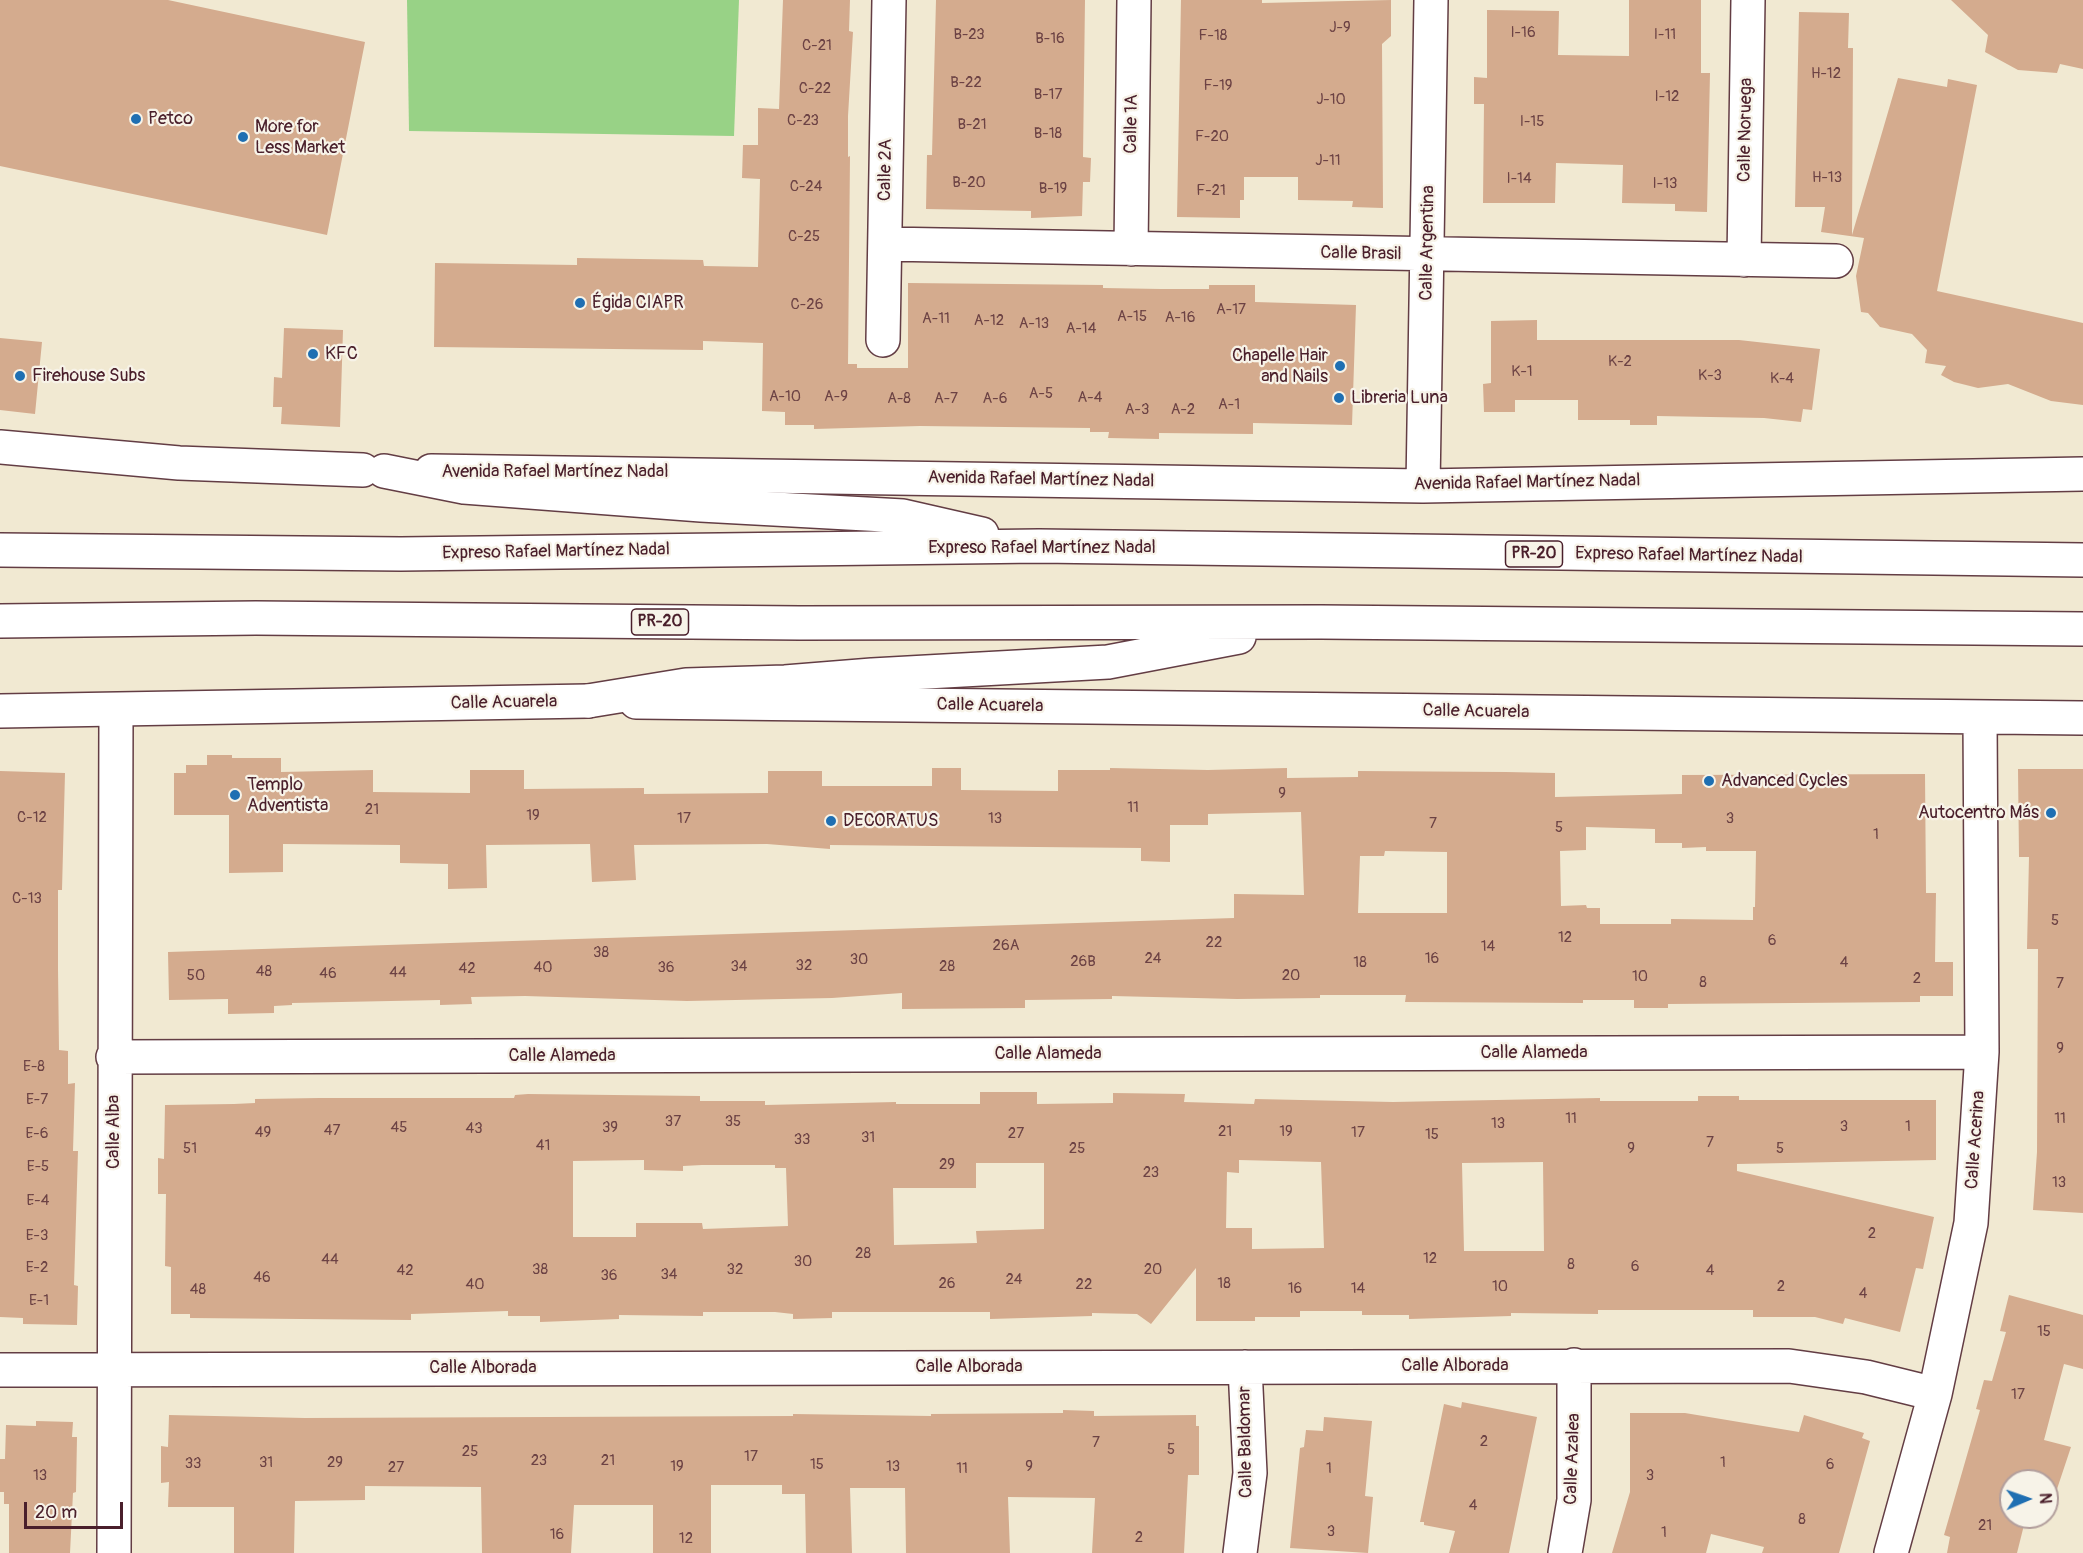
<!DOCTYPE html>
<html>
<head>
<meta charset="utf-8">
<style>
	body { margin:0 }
	#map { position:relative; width:2083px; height:1553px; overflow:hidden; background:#f1e9d2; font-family:Pangolin,sans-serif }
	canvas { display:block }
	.north { position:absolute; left:1999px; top:1469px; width:60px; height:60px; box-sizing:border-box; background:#f7f3e8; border:2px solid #b29e9c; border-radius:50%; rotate:88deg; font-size:16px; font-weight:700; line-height:24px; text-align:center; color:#4a1f2b }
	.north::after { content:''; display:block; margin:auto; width:21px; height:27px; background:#1f6fb2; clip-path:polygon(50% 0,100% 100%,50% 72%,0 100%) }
	.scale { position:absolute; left:24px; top:1502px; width:99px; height:27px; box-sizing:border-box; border:3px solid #4a1f2b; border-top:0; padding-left:8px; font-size:18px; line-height:21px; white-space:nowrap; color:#4a1f2b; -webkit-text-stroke:4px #f7f3e8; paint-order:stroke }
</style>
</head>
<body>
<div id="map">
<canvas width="2083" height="1553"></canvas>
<div class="north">N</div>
<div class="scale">20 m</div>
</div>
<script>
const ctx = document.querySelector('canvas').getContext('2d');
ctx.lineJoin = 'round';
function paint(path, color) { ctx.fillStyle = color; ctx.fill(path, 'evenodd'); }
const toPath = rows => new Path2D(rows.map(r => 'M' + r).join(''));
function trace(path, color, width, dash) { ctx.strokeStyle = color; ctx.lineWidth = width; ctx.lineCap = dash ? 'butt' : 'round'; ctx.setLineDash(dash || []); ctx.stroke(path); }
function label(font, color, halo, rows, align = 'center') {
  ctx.font = font + ' Pangolin,sans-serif'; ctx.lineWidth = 4.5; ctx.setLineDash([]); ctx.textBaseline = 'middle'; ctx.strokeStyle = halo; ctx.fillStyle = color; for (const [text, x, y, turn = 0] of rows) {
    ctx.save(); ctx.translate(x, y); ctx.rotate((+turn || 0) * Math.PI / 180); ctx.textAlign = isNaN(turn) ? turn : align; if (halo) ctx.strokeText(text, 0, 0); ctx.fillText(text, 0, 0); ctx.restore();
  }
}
const green = toPath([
	[407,0,739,0,734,136,409,131]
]);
const building = toPath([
	[0,0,168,0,365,42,327,235,0,166],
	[783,0,850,0,849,31,853,32,848,116,848,157,850,156,848,364,857,364,857,368,908,368,908,283,1103,285,1103,288,1161,289,1209,289,1209,285,1255,285,1255,302,1356,305,1352,425,1253,423,1253,434,1159,433,1159,439,1108,438,1109,432,1090,432,1090,428,920,426,814,429,814,425,785,425,785,412,762,411,763,343,703,341,703,350,434,347,435,263,577,265,577,258,703,260,704,266,758,267,760,179,742,178,743,145,758,145,758,108,779,109],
	[936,0,1085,0,1083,157,1091,158,1090,182,1083,182,1082,216,1031,218,1031,211,926,209,927,155,932,155],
	[1181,0,1262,0,1262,3,1391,0,1391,36,1382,44,1383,208,1352,207,1353,201,1298,200,1298,177,1244,177,1244,200,1240,200,1240,218,1177,217],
	[1629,0,1701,0,1701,73,1710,73,1707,212,1675,211,1675,204,1622,203,1623,165,1556,163,1555,203,1483,203,1484,104,1474,104,1474,77,1487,78,1487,10,1559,11,1558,55,1629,56],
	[1951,0,2083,0,2083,69,2060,64,2057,73,2018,70,1985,52,1988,35],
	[1799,12,1849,13,1848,48,1853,48,1852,235,1898,78,1947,87,1948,79,1977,85,1937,291,2083,323,2083,405,2051,401,2008,384,1978,388,1954,382,1941,375,1946,366,1925,363,1927,350,1912,334,1880,327,1868,313,1861,312,1856,276,1864,238,1821,232,1825,207,1795,207],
	[1537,320,1537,340,1739,340,1820,349,1812,410,1803,409,1801,422,1764,418,1657,416,1657,425,1630,425,1630,420,1578,420,1578,400,1515,400,1515,412,1484,412,1483,384,1491,383,1491,321],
	[284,328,343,330,340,427,281,424,282,407,273,407,274,377,282,378],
	[0,338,42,342,35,414,0,410],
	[207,755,232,755,232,758,281,758,281,772,373,770,373,792,470,793,470,770,524,770,524,789,644,788,644,794,768,793,768,771,822,771,822,786,932,786,932,768,961,768,961,790,1058,791,1058,770,1110,770,1110,768,1208,770,1287,768,1287,778,1358,777,1358,771,1506,772,1555,773,1555,797,1682,794,1682,775,1925,774,1926,893,1936,893,1935,962,1953,962,1953,996,1920,996,1920,1002,1668,1004,1668,1008,1634,1008,1634,1000,1583,1000,1583,1003,1405,1002,1406,995,1320,995,1320,998,1237,999,1112,996,1112,999,1025,1000,1025,1008,902,1009,902,993,832,998,687,1001,525,996,471,997,472,1004,440,1005,440,1000,292,1003,292,1005,274,1006,274,1013,228,1014,228,999,169,1000,168,952,1234,918,1234,894,1304,895,1301,812,1208,814,1208,825,1170,825,1170,862,1141,861,1141,848,830,845,830,849,767,844,634,845,636,880,592,882,590,844,486,845,487,888,448,889,448,864,400,863,400,845,283,844,283,872,229,873,229,815,174,815,174,773,186,773,186,765,207,765],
	[1586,827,1655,829,1655,843,1682,843,1682,848,1706,847,1706,851,1756,851,1755,907,1753,907,1753,920,1671,919,1671,924,1600,924,1600,908,1587,908,1586,905,1561,906,1560,851,1586,850],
	[1385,851,1447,852,1447,913,1358,913,1360,856,1384,856],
	[2018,769,2083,769,2083,1213,2033,1210,2037,1152,2038,949,2027,949,2029,857,2019,857],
	[0,771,65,773,62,890,58,890,58,969,59,1050,68,1051,68,1084,75,1083,73,1151,78,1151,74,1285,78,1286,77,1325,23,1324,23,1318,0,1317],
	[980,1092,1037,1092,1037,1104,1113,1103,1113,1093,1185,1094,1184,1102,1254,1104,1255,1099,1393,1102,1600,1098,1600,1101,1698,1101,1698,1096,1739,1096,1739,1100,1936,1100,1936,1160,1737,1164,1737,1171,1934,1217,1923,1269,1916,1268,1900,1332,1845,1318,1843,1324,1815,1317,1753,1317,1753,1310,1598,1310,1598,1314,1511,1313,1511,1316,1409,1319,1409,1315,1362,1315,1362,1311,1300,1311,1300,1317,1255,1317,1255,1321,1196,1321,1196,1268,1151,1324,1137,1314,1092,1313,1092,1316,990,1319,990,1312,832,1312,832,1318,793,1319,793,1314,775,1312,703,1312,703,1316,619,1315,619,1319,540,1322,540,1316,508,1316,508,1311,411,1314,411,1320,190,1318,190,1314,171,1314,171,1267,165,1266,166,1194,158,1194,158,1158,164,1159,165,1105,234,1104,255,1103,255,1099,319,1098,514,1098,515,1095,528,1094,700,1096,700,1101,765,1101,765,1105,896,1102,896,1104,980,1104],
	[644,1160,644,1170,683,1171,683,1166,702,1165,775,1165,775,1168,786,1168,788,1226,703,1229,702,1223,636,1223,636,1237,573,1237,573,1161],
	[1239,1160,1321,1162,1324,1248,1252,1249,1252,1228,1226,1228,1227,1172,1239,1173],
	[1543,1162,1544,1251,1464,1251,1462,1163],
	[976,1163,1044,1163,1044,1229,976,1231,977,1243,894,1245,893,1188,976,1188],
	[2009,1295,2083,1315,2083,1369,2064,1364,2044,1440,2071,1447,2053,1501,2047,1500,2047,1481,2011,1481,2011,1517,2026,1517,2017,1553,1947,1553,1950,1537,1944,1535,1980,1410,1976,1409,1984,1380,1992,1381,2006,1332,2000,1331],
	[1462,1402,1537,1417,1509,1553,1449,1553,1455,1531,1424,1525,1424,1522,1420,1522,1444,1404,1461,1408],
	[1063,1410,1094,1411,1094,1416,1196,1415,1196,1426,1199,1426,1199,1475,1188,1475,1184,1553,1092,1553,1095,1498,1008,1497,1010,1553,906,1553,905,1488,850,1488,852,1553,806,1553,805,1494,782,1494,782,1485,711,1485,711,1553,653,1553,653,1505,574,1505,571,1553,482,1553,481,1487,365,1486,365,1500,295,1501,294,1553,234,1553,234,1507,168,1507,169,1482,161,1483,161,1446,168,1447,169,1415,305,1418,793,1416,793,1414,931,1416,931,1414,1063,1413],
	[1630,1413,1685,1413,1799,1432,1804,1415,1864,1433,1862,1438,1870,1441,1839,1553,1762,1553,1764,1547,1711,1534,1706,1553,1612,1553,1630,1492],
	[1324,1417,1372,1421,1365,1496,1373,1497,1368,1553,1290,1548,1300,1448,1304,1447,1306,1430,1323,1431],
	[36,1421,73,1422,72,1437,77,1437,76,1492,73,1493,70,1553,9,1553,9,1504,4,1504,4,1492,0,1492,0,1459,5,1459,6,1425,36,1426]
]);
const minor = toPath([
	[885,244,1836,261],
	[1131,249,1134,0],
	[1744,260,1748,0],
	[883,340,889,0],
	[431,471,1423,486,2083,474],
	[1423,486,1431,0],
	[636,702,2083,718],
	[113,1057,1982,1052],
	[0,1370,1789,1366,1866,1377,1935,1394],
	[114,1553,116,710],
	[1240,1553,1250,1473,1245,1367],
	[1565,1553,1574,1500,1574,1365],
	[1891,1553,1935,1394,1971,1223,1982,1052,1980,718]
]);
const tertiary = toPath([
	[0,447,179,463,363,470],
	[0,711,588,701]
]);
const motorway = toPath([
	[384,471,464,487,701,505,903,516,982,534],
	[0,550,401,554,1039,546,2083,560],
	[0,621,256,618,800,623,1321,622,2083,629],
	[588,701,686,685,785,682,872,675,1108,662,1239,637]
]);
const markers = [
	[136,119,6,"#1f6fb2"],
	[243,137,6,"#1f6fb2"],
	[580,303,6,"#1f6fb2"],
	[313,354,6,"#1f6fb2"],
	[1340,366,6,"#1f6fb2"],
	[20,376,6,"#1f6fb2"],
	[1339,398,6,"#1f6fb2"],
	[1709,781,6,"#1f6fb2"],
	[235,795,6,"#1f6fb2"],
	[2051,813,6,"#1f6fb2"],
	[831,821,6,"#1f6fb2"]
];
const numberNames = [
	["J-9",1340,28],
	["I-16",1523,33],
	["B-23",969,35],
	["I-11",1665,35],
	["F-18",1213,36],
	["B-16",1050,39],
	["C-21",817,46],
	["H-12",1826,74],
	["B-22",966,83],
	["F-19",1218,86],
	["C-22",815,89],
	["B-17",1048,95],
	["I-12",1667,97],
	["J-10",1331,100],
	["C-23",803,121],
	["I-15",1532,122],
	["B-21",972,125],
	["B-18",1048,134],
	["F-20",1212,137],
	["J-11",1328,161],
	["H-13",1827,178],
	["I-14",1519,179],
	["B-20",969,183],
	["I-13",1665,184],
	["C-24",806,187],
	["B-19",1053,189],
	["F-21",1211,191],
	["C-25",804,237],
	["C-26",807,305],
	["A-17",1231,310],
	["A-15",1132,317],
	["A-16",1180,318],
	["A-11",936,319],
	["A-12",989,321],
	["A-13",1034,324],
	["A-14",1081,329],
	["K-2",1620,362],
	["K-1",1522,372],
	["K-3",1710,376],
	["K-4",1782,379],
	["A-5",1041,394],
	["A-10",785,397],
	["A-9",836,397],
	["A-4",1090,398],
	["A-8",899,399],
	["A-7",946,399],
	["A-6",995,399],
	["A-1",1229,405],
	["A-3",1137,410],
	["A-2",1183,410],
	["9",1282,794],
	["11",1133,808],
	["21",372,810],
	["19",533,816],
	["C-12",32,818],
	["17",684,819],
	["13",995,819],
	["3",1730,819],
	["7",1433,824],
	["5",1559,828],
	["1",1876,835],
	["C-13",27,899],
	["5",2055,921],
	["12",1565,938],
	["6",1772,941],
	["22",1214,943],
	["26A",1006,946],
	["14",1488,947],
	["38",601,953],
	["24",1153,959],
	["16",1432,959],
	["30",859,960],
	["26B",1083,962],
	["18",1360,963],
	["4",1844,963],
	["32",804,966],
	["34",739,967],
	["28",947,967],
	["40",543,968],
	["36",666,968],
	["42",467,969],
	["48",264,972],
	["44",398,973],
	["46",328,974],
	["50",196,976],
	["20",1291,976],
	["10",1640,977],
	["2",1917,979],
	["8",1703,983],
	["7",2060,984],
	["9",2060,1049],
	["E-8",34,1067],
	["E-7",37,1100],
	["11",1571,1119],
	["11",2060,1119],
	["37",673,1122],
	["35",733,1122],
	["13",1498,1124],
	["3",1844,1127],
	["1",1908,1127],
	["45",399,1128],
	["39",610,1128],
	["43",474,1129],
	["47",332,1131],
	["21",1225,1132],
	["19",1286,1132],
	["49",263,1133],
	["17",1358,1133],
	["E-6",37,1134],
	["27",1016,1134],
	["15",1432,1135],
	["31",868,1138],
	["33",802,1140],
	["7",1710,1143],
	["41",543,1146],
	["51",190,1149],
	["25",1077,1149],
	["9",1631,1149],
	["5",1780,1149],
	["29",947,1165],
	["E-5",38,1167],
	["23",1151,1173],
	["13",2059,1183],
	["E-4",38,1201],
	["2",1872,1234],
	["E-3",37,1236],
	["28",863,1254],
	["12",1430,1259],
	["44",330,1260],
	["30",803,1262],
	["8",1571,1265],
	["6",1635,1267],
	["E-2",37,1268],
	["38",540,1270],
	["32",735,1270],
	["20",1153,1270],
	["42",405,1271],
	["4",1710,1271],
	["34",669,1275],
	["36",609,1276],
	["46",262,1278],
	["24",1014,1280],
	["26",947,1284],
	["18",1224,1284],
	["40",475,1285],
	["22",1084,1285],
	["10",1500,1287],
	["2",1781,1287],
	["16",1295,1289],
	["14",1358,1289],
	["48",198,1290],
	["4",1863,1294],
	["E-1",39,1301],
	["15",2044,1332],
	["17",2018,1395],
	["2",1484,1442],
	["7",1096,1443],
	["5",1171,1450],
	["25",470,1452],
	["17",751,1457],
	["23",539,1461],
	["21",608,1461],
	["31",266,1463],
	["29",335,1463],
	["1",1723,1463],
	["33",193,1464],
	["15",817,1465],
	["6",1830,1465],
	["19",677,1467],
	["13",893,1467],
	["9",1029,1467],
	["27",396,1468],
	["11",962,1469],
	["1",1329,1469],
	["13",40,1476],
	["3",1650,1476],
	["4",1473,1506],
	["8",1802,1520],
	["21",1985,1526],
	["3",1331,1532],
	["1",1664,1533],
	["16",557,1535],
	["2",1139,1538],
	["12",686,1539]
];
const shields = [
	[1534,554,57],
	[660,622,57]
];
const shieldNames = [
	["PR-20",1534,554],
	["PR-20",660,622]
];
const poiNames = [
	["Petco",148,119],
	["More for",255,127],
	["Less Market",255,148],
	["Égida CIAPR",592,303],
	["KFC",325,354],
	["Chapelle Hair",1328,356,"right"],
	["and Nails",1328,377,"right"],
	["Firehouse Subs",32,376],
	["Libreria Luna",1351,398],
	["Advanced Cycles",1721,781],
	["Templo",247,785],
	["Adventista",247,806],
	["Autocentro Más",2039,813,"right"],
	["DECORATUS",843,821]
];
const streetNames = [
	["Calle 1A",1132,124,-89],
	["Calle Noruega",1746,130,-89],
	["Calle 2A",886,170,-89],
	["Calle Argentina",1428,243,-89],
	["Calle Brasil",1361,254,1],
	["Avenida Rafael Martínez Nadal",555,472],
	["Avenida Rafael Martínez Nadal",1041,480,1],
	["Avenida Rafael Martínez Nadal",1527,483,-1],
	["Expreso Rafael Martínez Nadal",1042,548],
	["Expreso Rafael Martínez Nadal",556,552,-1],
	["Expreso Rafael Martínez Nadal",1689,556,1],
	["Calle Acuarela",504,703,-1],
	["Calle Acuarela",990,706,1],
	["Calle Acuarela",1476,712,1],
	["Calle Alameda",1534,1053],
	["Calle Alameda",1048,1054],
	["Calle Alameda",562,1056],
	["Calle Alba",114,1132,-90],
	["Calle Acerina",1976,1140,-86],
	["Calle Alborada",1455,1366],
	["Calle Alborada",969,1367],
	["Calle Alborada",483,1368],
	["Calle Baldomar",1246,1442,-91],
	["Calle Azalea",1573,1459,-88]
];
paint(green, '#98d286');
paint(building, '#d4ab8e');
trace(minor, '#633d44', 36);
trace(tertiary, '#633d44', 36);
trace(motorway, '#633d44', 36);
trace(minor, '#fff', 33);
trace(tertiary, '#fff', 33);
trace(motorway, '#fff', 33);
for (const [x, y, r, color] of markers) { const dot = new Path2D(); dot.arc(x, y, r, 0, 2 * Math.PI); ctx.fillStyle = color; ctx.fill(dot); trace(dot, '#f7f3e8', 2); }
label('15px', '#6c4244', null, numberNames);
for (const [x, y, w] of shields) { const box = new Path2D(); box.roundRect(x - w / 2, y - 13, w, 26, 4.5); ctx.fillStyle = '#f7f3e8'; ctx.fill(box); trace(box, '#4a1f2b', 1.5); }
label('bold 16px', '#4a1f2b', null, shieldNames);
label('18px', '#4a1f2b', '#f7f3e8', poiNames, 'left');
label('18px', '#4a1f2b', '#f7f3e8', streetNames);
</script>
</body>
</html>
